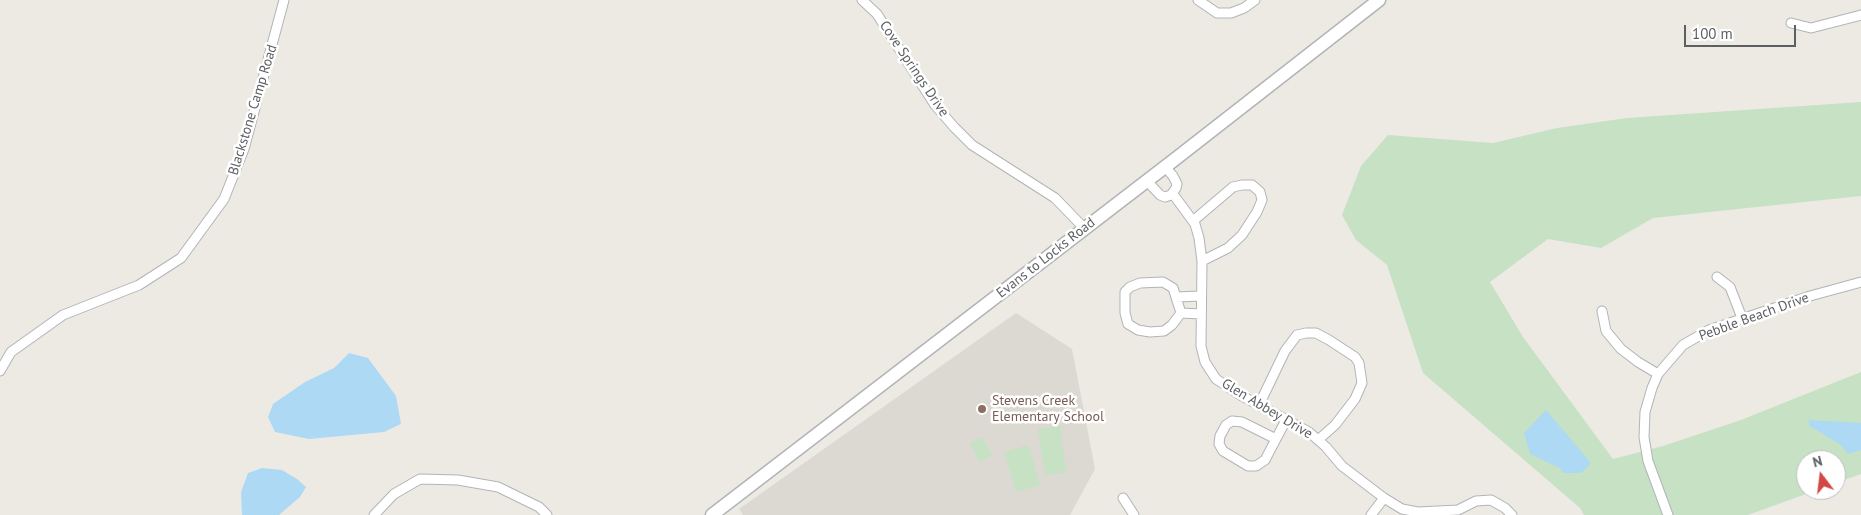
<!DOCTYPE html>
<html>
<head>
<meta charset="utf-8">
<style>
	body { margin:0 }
	#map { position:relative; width:1861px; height:515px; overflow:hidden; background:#edeae4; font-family:"PT Sans",sans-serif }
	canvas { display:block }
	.north { position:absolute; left:1796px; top:450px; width:50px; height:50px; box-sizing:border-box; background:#fff; border:1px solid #bebfc1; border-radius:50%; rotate:345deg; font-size:14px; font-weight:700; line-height:20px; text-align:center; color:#5c6063 }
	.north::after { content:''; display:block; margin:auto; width:18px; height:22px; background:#d24845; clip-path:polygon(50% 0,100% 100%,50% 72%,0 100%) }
	.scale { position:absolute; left:1684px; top:25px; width:112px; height:22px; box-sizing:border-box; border:2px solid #5c6063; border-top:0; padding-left:6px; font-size:15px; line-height:18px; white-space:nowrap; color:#5c6063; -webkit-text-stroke:4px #fff; paint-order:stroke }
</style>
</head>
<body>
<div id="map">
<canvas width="1861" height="515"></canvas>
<div class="north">N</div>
<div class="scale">100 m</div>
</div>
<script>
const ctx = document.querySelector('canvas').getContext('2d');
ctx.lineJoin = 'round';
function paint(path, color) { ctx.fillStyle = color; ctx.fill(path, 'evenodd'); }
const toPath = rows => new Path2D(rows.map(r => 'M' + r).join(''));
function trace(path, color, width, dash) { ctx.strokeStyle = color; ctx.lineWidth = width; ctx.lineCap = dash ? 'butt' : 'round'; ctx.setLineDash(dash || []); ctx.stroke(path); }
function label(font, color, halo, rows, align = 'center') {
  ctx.font = font + ' "PT Sans",sans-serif'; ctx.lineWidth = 5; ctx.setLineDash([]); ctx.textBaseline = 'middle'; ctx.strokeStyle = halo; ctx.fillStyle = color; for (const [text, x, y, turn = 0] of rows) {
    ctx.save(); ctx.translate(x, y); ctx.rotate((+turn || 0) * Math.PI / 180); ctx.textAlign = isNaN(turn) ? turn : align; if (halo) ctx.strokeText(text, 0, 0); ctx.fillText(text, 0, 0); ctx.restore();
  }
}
const education = toPath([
	[1016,313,1072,349,1095,469,1070,515,743,515,739,509]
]);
const green = toPath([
	[1861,102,1861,196,1653,218,1601,248,1548,239,1490,282,1523,337,1613,459,1663,446,1741,420,1861,372,1861,474,1836,483,1836,460,1806,460,1806,490,1817,490,1748,515,1584,515,1580,508,1423,373,1387,265,1356,240,1342,215,1361,166,1388,135,1493,143,1557,128,1627,118],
	[1060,426,1066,472,1045,475,1038,429],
	[982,437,992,455,980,462,970,444],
	[1028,445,1040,485,1016,492,1004,452]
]);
const water = toPath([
	[349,353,368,358,396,396,401,424,384,432,309,439,275,432,268,417,273,404,305,382,334,368],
	[1546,410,1591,463,1581,473,1563,473,1560,468,1530,454,1524,433],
	[1808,420,1861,423,1861,450,1848,454,1841,445,1810,426],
	[262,468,282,470,297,479,306,487,300,497,279,515,242,515,241,492,248,473]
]);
const street = toPath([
	[862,0,877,14,935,105,954,127,972,145,1055,198,1084,228],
	[1198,0,1217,13,1231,13,1244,8,1255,0],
	[1791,23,1811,28,1861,15],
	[1147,181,1160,195,1165,197,1171,195,1176,188,1177,184,1173,176,1165,167],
	[1173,194,1195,224,1199,238,1202,261,1201,346,1205,362,1216,379,1242,396,1309,432,1326,447,1342,466,1384,498,1402,509,1418,512,1458,510,1476,501,1491,500,1505,508,1512,515],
	[1193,221,1233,187,1242,185,1252,185,1260,192,1262,200,1257,212,1242,235,1228,248,1202,261],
	[1717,277,1730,287,1742,318],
	[1176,297,1201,296],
	[1602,311,1606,331,1621,349,1638,362,1658,374],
	[1181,313,1173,288,1163,282,1140,283,1130,287,1125,292,1125,313,1128,324,1138,330,1150,332,1164,331,1172,325,1181,313,1201,314],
	[0,371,11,352,63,315,139,285,181,258,224,199,244,149,284,0],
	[1259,405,1285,351,1297,335,1306,333,1316,333,1329,340,1355,357,1359,363,1362,383,1355,399,1335,425,1318,440],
	[1276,439,1242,422,1232,421,1226,425,1220,436,1219,444,1223,451,1248,466,1256,466,1265,460,1276,439,1286,420],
	[1123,498,1134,515],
	[374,515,394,494,420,479,458,480,498,487,539,507,547,515],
	[1371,515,1384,498],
	[1668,515,1648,461,1644,437,1645,412,1652,388,1658,374,1683,345,1709,330,1810,296,1861,282]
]);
const secondary = toPath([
	[712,515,1174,160,1379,0]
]);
const markers = [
	[982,409,5,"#8d6e63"]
];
const streetNames = [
	["Cove Springs Drive",914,69,56],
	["Blackstone Camp Road",253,110,-73],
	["Evans to Locks Road",1046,258,-38],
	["Pebble Beach Drive",1754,317,-20],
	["Glen Abbey Drive",1267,409,31]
];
const educationNames = [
	["Stevens Creek",992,401],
	["Elementary School",992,417]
];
paint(education, '#dcd9d3');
paint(green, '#c6e1c4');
paint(water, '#add9f4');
trace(street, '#b1b4b8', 11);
trace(secondary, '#b1b4b7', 15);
trace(street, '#fff', 9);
trace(secondary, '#fff', 12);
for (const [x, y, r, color] of markers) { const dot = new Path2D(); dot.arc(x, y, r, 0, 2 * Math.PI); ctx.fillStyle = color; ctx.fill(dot); trace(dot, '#fff', 2); }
label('14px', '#5c6063', '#fff', streetNames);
label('14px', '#785e54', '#fff', educationNames, 'left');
</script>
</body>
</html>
